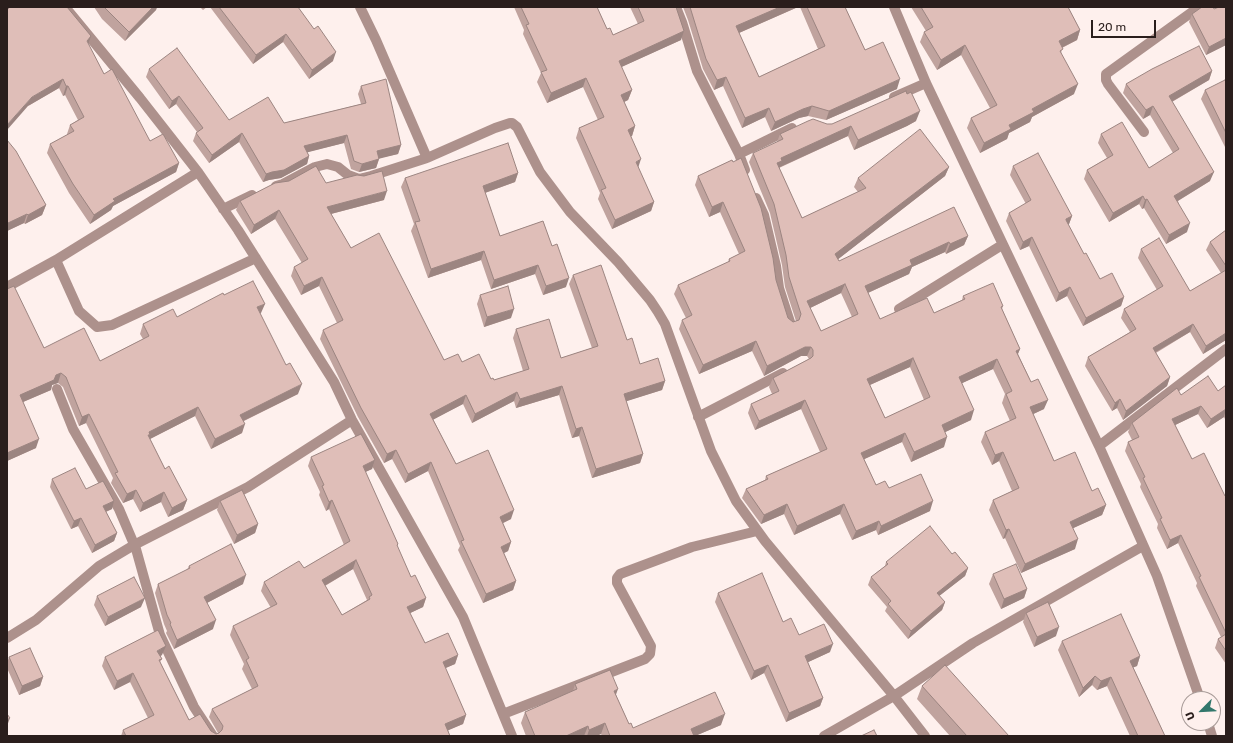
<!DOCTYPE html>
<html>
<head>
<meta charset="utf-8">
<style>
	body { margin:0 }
	#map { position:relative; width:1233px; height:743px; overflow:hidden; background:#fef0ed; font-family:Rubik,sans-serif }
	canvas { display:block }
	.frame { position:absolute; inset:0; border:8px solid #2a1e1c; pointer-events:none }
	.north { position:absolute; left:1181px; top:691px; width:40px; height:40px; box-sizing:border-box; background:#fef0ed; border:1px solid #a99c99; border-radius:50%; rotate:246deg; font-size:11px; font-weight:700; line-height:16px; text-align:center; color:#2a1e1c }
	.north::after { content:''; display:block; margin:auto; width:14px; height:18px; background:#32776c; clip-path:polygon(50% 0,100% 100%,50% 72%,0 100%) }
	.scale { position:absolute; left:1091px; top:20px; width:65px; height:18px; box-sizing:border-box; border:2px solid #2a1e1c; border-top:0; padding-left:5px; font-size:12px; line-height:14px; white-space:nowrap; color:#2a1e1c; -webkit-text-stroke:3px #fef0ed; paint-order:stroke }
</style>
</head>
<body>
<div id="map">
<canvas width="1233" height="743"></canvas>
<div class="frame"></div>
<div class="north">U</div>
<div class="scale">20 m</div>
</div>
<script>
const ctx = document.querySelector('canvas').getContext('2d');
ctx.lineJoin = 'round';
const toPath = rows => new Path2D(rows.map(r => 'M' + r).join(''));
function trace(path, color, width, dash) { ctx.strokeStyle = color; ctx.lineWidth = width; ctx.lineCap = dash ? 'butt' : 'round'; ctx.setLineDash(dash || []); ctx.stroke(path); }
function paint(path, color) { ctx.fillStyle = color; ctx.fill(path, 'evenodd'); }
const minor = toPath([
	[65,7,140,98,198,172,238,230,334,382,352,420,463,617,512,736],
	[360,7,376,40,427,158,495,128,510,123,512,123,517,127,540,172,570,212,618,262,650,300,658,312,665,324,711,451,736,501,765,541,894,696,925,736],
	[676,7,682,22,697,71,739,154,745,170],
	[894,7,926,83,1099,446,1157,576,1200,699],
	[894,97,926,83],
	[1144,132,1108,84,1106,80,1106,74,1199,7],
	[739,154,792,128],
	[276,186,283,184,315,167,327,164,338,167,348,175,359,179,371,176,427,158],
	[756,198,764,215,776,266,779,288,791,325],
	[223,209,252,195],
	[56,260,79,311,97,327,112,325,256,258],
	[7,287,56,260,198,172],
	[899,309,1002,245],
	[57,389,73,429,119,509,136,549,160,635,194,707,213,736],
	[698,417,783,373],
	[1099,446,1226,349],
	[7,638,36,620,99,566,134,545,248,487,352,420],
	[503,714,645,659,650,654,651,646,617,583,617,578,620,574,692,547,757,531],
	[1208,723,1212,736],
	[824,736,894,696,973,643,1143,546]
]);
const wall = toPath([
	[94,7,157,7,156,10,125,41,102,19],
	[200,7,207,7,203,10],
	[210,7,298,7,333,61,309,79,283,42,253,64],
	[514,7,597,7,607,29,613,35,638,24,630,7,676,7,681,40,621,67,632,90,628,100,624,102,635,126,632,136,631,136,638,168,654,202,651,211,612,229,598,199,600,193,576,138,579,128,598,120,583,87,547,103,537,82,541,73,523,34,524,30],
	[683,7,798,7,739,33,759,77,818,49,800,7,845,7,865,50,897,89,826,120,808,116,799,118,771,131,765,117,742,128,723,86,714,90,703,69,688,20],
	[911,7,1068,7,1080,30,1077,40,1062,48,1061,54,1074,94,1032,117,1030,122,1009,133,1007,139,980,153,967,128,971,118,990,108,961,55,937,70,920,42,924,32,926,31],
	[1226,7,1226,45,1206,55,1189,22,1192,14],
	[88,44,104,74,150,141,179,163,176,172,113,206,111,210,90,224,69,193,47,153,50,144,67,135,67,134,70,125,78,120,65,95,63,96,59,88,28,106],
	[149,69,229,120,284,123,361,104,358,94,361,86,401,145,398,154,379,158,379,159,376,168,359,172,351,169,344,143,307,152,309,156,307,164,281,178,269,180,263,182,239,142,209,163,193,141,196,133,197,132,176,104,169,109,146,77],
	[1212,71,1209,80,1172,102,1210,181,1178,201,1187,232,1166,244,1144,208,1142,209,1139,204,1109,222,1084,179,1087,170,1107,158,1098,143,1101,134,1149,168,1173,153,1150,115,1143,119,1123,93,1126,84],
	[1226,82,1226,149,1201,99,1205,90],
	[916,121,907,126,854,150,848,136,779,168,802,218,858,192,854,187,858,178,949,167,945,176,838,259,839,261,968,236,964,245,946,254,945,252,912,267,909,274,868,293,880,319,934,313,962,300,963,296,1003,306,1002,309,1020,349,1018,354,1044,409,1033,414,1054,461,1092,491,1106,505,1102,515,1073,528,1075,549,1021,573,1005,538,1003,539,989,510,993,500,1012,491,999,461,992,465,981,442,985,432,1010,421,1002,403,1005,394,993,369,962,383,971,420,945,432,944,447,911,462,902,442,864,459,876,485,889,488,930,511,878,535,876,530,852,540,840,514,794,535,784,514,761,524,742,498,746,489,765,480,766,476,820,452,801,409,755,430,748,413,751,404,772,394,769,387,773,378,809,359,807,356,801,356,764,376,752,351,699,374,679,329,682,320,686,318,674,294,678,285,728,262,729,259,739,254,720,212,709,217,695,185,698,176,732,160,776,280,788,318,793,322,796,321,785,287,782,265,770,213,749,162,753,153,777,142,780,134,827,124],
	[841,293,852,317,821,331,810,308],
	[910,367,924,400,885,418,870,385],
	[7,140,46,205,42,215,25,224,24,223,7,231],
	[1013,166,1072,216,1069,224,1068,225,1084,254,1100,279,1124,297,1121,306,1083,326,1067,296,1056,302,1029,246,1020,250,1006,221,1009,213,1026,204,1010,175],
	[518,173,515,182,485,193,500,236,543,221,566,287,543,295,535,274,491,289,481,260,428,278,411,231,414,224,401,187,405,178],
	[326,183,384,200,331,214,351,248,444,360,462,362,491,379,494,380,523,371,513,338,516,329,561,358,592,348,569,284,573,275,627,340,640,364,665,381,662,390,626,401,643,454,640,463,592,478,579,436,572,438,559,395,516,408,514,401,472,423,463,404,433,419,456,464,511,519,503,523,511,542,508,551,504,553,516,581,513,590,483,603,458,550,460,546,428,471,405,483,392,459,384,463,358,417,320,339,323,330,337,323,319,286,301,295,291,276,294,267,302,263,275,219,251,234,236,210,240,201],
	[1226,230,1226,340,1203,354,1190,332,1156,353,1170,377,1167,386,1123,420,1117,408,1112,411,1085,366,1088,357,1130,332,1121,318,1124,309,1157,290,1138,258,1141,249,1190,291,1221,273,1206,250,1210,242],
	[7,289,44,348,100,361,143,339,140,334,143,324,177,317,224,295,261,313,260,314,298,394,244,421,242,433,211,449,195,416,150,439,165,469,187,500,183,510,168,517,161,502,140,512,133,499,123,503,111,483,113,478,86,423,79,426,63,387,58,383,52,385,51,390,23,402,36,448,7,461],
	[480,295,511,318,484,327,477,304],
	[1226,385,1226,421,1224,417,1207,428,1198,414,1175,425,1192,459,1225,496,1226,495,1226,664,1215,648,1218,639,1221,637,1196,586,1197,583,1178,543,1167,549,1157,528,1158,524,1140,487,1141,484,1125,451,1128,442,1132,440,1128,432,1132,423,1181,395,1218,391],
	[311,457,375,460,372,469,365,472,398,544,397,547,411,577,426,598,423,607,410,613,425,643,458,655,455,664,445,668,466,715,463,724,448,730,450,736,121,736,123,730,148,718,130,682,114,690,102,666,105,657,162,655,160,656,162,659,160,662,189,720,216,734,218,733,209,717,212,709,252,689,242,669,244,664,230,635,233,626,271,608,261,591,264,582,304,568,344,545,329,509,326,511,319,495,320,492,308,466],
	[353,569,367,600,342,615,325,586],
	[52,479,86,489,112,509,106,512,117,533,114,541,92,553,78,526,71,529,50,487],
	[220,501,258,524,255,533,234,544,217,510],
	[886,562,968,568,965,576,939,596,945,602,942,610,908,639,885,611,887,607,868,585,871,577,885,566],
	[189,566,243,584,207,603,213,629,174,649,166,633,167,631,164,624,155,593,158,584,187,570],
	[993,574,1027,589,1024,598,1001,609,989,584],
	[718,593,783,622,799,635,830,652,808,662,823,698,820,706,786,722,764,673,751,680,715,602],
	[97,596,141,607,105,626,94,605],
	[1026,613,1056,636,1034,647,1023,622],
	[1062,641,1140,656,1137,666,1133,667,1165,736,1130,736,1107,686,1097,690,1092,685,1079,697,1058,650],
	[9,657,43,677,40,686,19,695,7,668,7,663],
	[575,684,616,695,629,724,633,728,721,725,695,736,602,736,601,734,596,736,526,736,521,723,525,712,573,691],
	[922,686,1009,736,950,736,917,699]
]);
const shadedWall = toPath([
	[153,7,157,7,156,10,125,41,129,32],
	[780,7,798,7,732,36,736,26],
	[1080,30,1077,40,1055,51,1059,41],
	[684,31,681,40,615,70,619,61],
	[286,34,283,42,253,64,256,55],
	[91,36,88,45,87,41],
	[1226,38,1226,45,1206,55,1209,47],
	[965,45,961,55,937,70,941,60],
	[336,52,333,61,309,79,312,70],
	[1212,71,1209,80,1166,105,1169,96],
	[726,77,723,86,714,90,717,80],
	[586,78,583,87,547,103,551,93],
	[63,79,59,88,28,106,7,130,7,125,32,97],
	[900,79,897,89,826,120,829,111],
	[1078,84,1074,94,1032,117,1030,122,1009,133,1007,139,980,153,984,143,1032,109],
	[66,86,68,86,65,95,63,96],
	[632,90,628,100,618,105,621,95],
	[179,96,176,104,169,109,172,101],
	[812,106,808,116,799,118,771,131,775,122,803,109],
	[1153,106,1150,115,1143,119,1146,110],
	[769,108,765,117,742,128,745,118],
	[920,111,916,121,907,126,854,150,858,140],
	[635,126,632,136,624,139,628,130],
	[851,126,848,136,780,167,778,170,777,163,781,158],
	[242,133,239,142,209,163,212,155],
	[347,135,344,143,301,154,304,146],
	[401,145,398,154,374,160,377,151],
	[309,156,307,164,281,178,269,180,263,182,266,174],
	[379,159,376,168,359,172,362,164],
	[641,159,638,168,636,162],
	[179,163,176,172,113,206,111,210,90,224,94,215,113,199],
	[949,167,945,176,832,264,835,254],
	[1214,172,1210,181,1171,205,1174,196],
	[518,173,515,182,479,195,483,186],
	[387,191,384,200,323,216,327,207],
	[1143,196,1139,204,1109,222,1113,213],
	[1147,199,1144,208,1142,209,1145,200],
	[654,202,651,211,612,229,615,220],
	[723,202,720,212,709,217,712,207],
	[46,205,42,215,25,224,28,215],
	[279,210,275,219,251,234,254,225],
	[27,214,24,223,7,231,8,223],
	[1072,216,1069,224,1063,227,1066,219],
	[1190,223,1187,232,1166,244,1169,235],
	[968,236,964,245,946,254,950,244],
	[1032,237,1029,246,1020,250,1023,242],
	[949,242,945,252,912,267,909,274,861,296,865,286,910,260],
	[484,251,481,260,428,278,431,269],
	[538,265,535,274,491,289,494,280],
	[322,277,319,286,301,295,304,286],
	[569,278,566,287,543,295,546,286],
	[845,284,841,293,804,311,807,301],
	[1070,287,1067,296,1056,302,1059,293],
	[1124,297,1121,306,1083,326,1086,318],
	[265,304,261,313,253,317,257,307],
	[514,309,511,318,484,327,487,317],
	[1193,324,1190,332,1149,356,1153,348],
	[1226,333,1226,340,1203,354,1206,346],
	[756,341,752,351,699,374,703,365],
	[805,347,811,347,807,356,801,356,764,376,767,366],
	[1020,349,1016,358,1016,351],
	[913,358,910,367,863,388,867,379],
	[997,359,993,369,956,386,959,377],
	[61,373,58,383,52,385,51,390,16,405,20,395,56,375],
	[1170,377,1167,386,1123,420,1126,411],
	[665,381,662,390,621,403,624,394],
	[302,384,298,394,237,424,240,415],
	[562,386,559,395,516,408,520,399],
	[517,392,514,401,472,423,475,414],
	[466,395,463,404,427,423,430,414],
	[1120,399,1117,408,1112,411,1115,403],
	[805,400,801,409,755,430,759,421],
	[1048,400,1044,409,1027,417,1030,407],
	[1201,406,1198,414,1169,428,1172,419],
	[198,407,195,416,148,440,149,432],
	[1226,409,1224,417,1207,428,1211,419],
	[974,410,971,420,939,435,942,425],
	[89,414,86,423,79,426,82,417],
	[245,424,242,433,211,449,215,439],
	[582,427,579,436,572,438,576,429],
	[905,433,902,442,858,462,861,453],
	[947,437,944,447,911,462,914,452],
	[39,439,36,448,7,461,7,453],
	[396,450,392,459,384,463,387,454],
	[1003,452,999,461,992,465,995,455],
	[643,454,640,463,592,478,596,469],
	[375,460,372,469,359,475,363,466],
	[431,462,428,471,405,483,408,474],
	[136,490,133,499,123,503,127,494],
	[164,492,161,502,140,512,143,503],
	[187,500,183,510,168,517,172,508],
	[332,500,329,509,326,511,329,502],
	[114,501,112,509,100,514,103,506],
	[933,501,930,511,878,535,881,526],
	[787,504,784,514,761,524,764,515],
	[844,504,840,514,794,535,797,526],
	[1106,505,1102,515,1067,531,1070,522],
	[514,510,511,519,497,526,500,517],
	[81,518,78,526,71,529,74,521],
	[879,521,876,530,852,540,856,531],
	[258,524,255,533,234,544,237,535],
	[1009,529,1005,538,1003,539,1006,530],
	[117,533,114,541,92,553,95,545],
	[1181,535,1178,543,1167,549,1170,540],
	[1078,539,1075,549,1021,573,1025,564],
	[511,542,508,551,498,556,501,547],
	[356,560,353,569,319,589,322,580],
	[968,568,965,576,934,600,937,593],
	[246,575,243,584,201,606,204,597],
	[516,581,513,590,483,603,486,594],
	[1027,589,1024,598,1001,609,1004,599],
	[145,598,141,607,105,626,108,617],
	[426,598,423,607,404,616,407,607],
	[945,602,942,610,908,639,911,631],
	[216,620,213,629,174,649,177,640],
	[1059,627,1056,636,1034,647,1037,637],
	[833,644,830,652,802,665,805,656],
	[166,646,162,655,154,660,157,651],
	[458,655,455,664,439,671,443,662],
	[1140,656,1137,666,1127,670,1130,661],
	[768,665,764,673,751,680,754,671],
	[133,673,130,682,114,690,117,681],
	[1095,676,1092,685,1079,697,1083,688],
	[43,677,40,686,19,695,22,686],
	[1111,677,1107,686,1097,690,1101,681],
	[618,689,614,700,614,691],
	[823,698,820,706,786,722,789,713],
	[725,714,721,725,695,736,688,736,691,729],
	[466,715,463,724,442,733,445,724],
	[10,718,7,726,7,720],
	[605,723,601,734,596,736,587,736,589,730],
	[588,726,584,736,566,736]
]);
const building = toPath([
	[10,7,67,7,91,36,87,41,104,74,112,69,150,141,163,134,179,163,113,199,115,201,94,215,73,184,50,144,74,131,70,125,84,117,68,86,66,86,63,79,32,97,7,125,7,10,10,7],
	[104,7,153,7,129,32,104,7],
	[219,7,298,7,314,29,318,26,336,52,312,70,286,34,256,55,219,7],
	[521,7,597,7,607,29,610,28,613,35,644,21,638,7,676,7,684,31,619,61,632,90,621,95,635,126,628,130,641,159,636,162,654,202,615,220,601,190,606,188,579,128,604,117,586,78,551,93,541,72,547,70,526,25,529,24,521,7],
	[690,7,780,7,736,26,759,77,825,46,807,7,845,7,865,50,883,42,900,79,829,111,812,106,803,109,775,122,769,108,745,118,726,77,717,80,706,59,690,7],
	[921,7,1068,7,1080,30,1059,41,1063,49,1060,51,1078,84,1032,109,1034,112,1009,125,1011,129,984,143,971,118,997,105,965,45,941,60,924,32,933,27,921,7],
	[1202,7,1213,7,1214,9,1219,7,1226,7,1226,38,1209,47,1192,14,1202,7],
	[1199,46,1212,71,1169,96,1214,172,1174,196,1190,223,1169,235,1147,199,1145,200,1143,196,1113,213,1087,170,1113,155,1101,134,1122,122,1149,168,1179,149,1153,106,1146,110,1126,84,1152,69,1199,46],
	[177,48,229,120,268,97,284,123,366,103,361,86,386,79,401,145,377,151,379,159,362,164,354,161,347,135,304,146,309,156,284,170,272,172,266,174,242,133,212,155,196,133,203,128,179,96,172,101,149,69,177,48],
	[1225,80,1226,82,1226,133,1205,90,1225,80],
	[906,91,907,94,911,92,920,111,910,116,858,140,851,126,781,158,782,161,777,163,802,218,866,188,858,178,920,129,949,167,835,254,839,261,954,207,968,236,950,244,949,242,910,260,912,265,865,286,880,319,927,298,934,313,965,299,963,296,993,283,1003,306,1001,307,1020,349,1016,351,1031,382,1038,379,1048,400,1030,407,1054,461,1075,452,1092,491,1098,488,1106,505,1070,522,1078,539,1025,564,1009,529,1006,530,993,500,1019,488,1003,452,995,455,985,432,1016,418,1006,394,1012,391,997,359,959,377,974,410,942,425,947,437,914,452,905,433,861,453,876,485,885,481,889,488,921,474,933,501,881,526,879,521,856,531,844,504,797,526,787,504,764,515,746,489,768,479,766,476,827,449,805,400,759,421,751,404,779,391,773,378,811,358,813,356,813,350,811,347,805,347,767,366,756,341,703,365,682,320,692,315,678,285,730,261,729,259,745,251,723,202,712,207,698,176,732,160,733,162,741,158,761,208,773,258,776,280,788,318,793,322,799,320,801,314,789,277,786,255,774,204,753,153,783,139,780,134,808,121,813,119,827,124,832,124,906,91],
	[845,284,858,314,821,331,807,301,845,284],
	[913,358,930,397,885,418,867,379,913,358],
	[7,140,16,151,46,205,28,215,27,214,8,223,7,222,7,140],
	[508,143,518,173,483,186,500,236,543,221,552,246,557,244,569,278,546,286,538,265,494,280,484,251,431,269,415,222,420,221,405,178,508,143],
	[1038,153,1072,216,1066,219,1066,220,1084,254,1086,253,1100,279,1112,273,1124,297,1086,318,1070,287,1059,293,1032,237,1023,242,1009,213,1031,200,1013,166,1038,153],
	[316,166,326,183,357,175,364,176,382,171,387,191,327,207,351,248,379,233,444,360,458,354,462,362,479,354,491,379,493,378,494,380,529,369,516,329,549,319,561,358,598,346,573,275,601,265,627,340,632,338,640,364,658,358,665,381,624,394,643,454,596,469,582,427,576,429,562,386,520,399,517,392,475,414,466,395,430,414,456,464,488,450,514,510,500,517,511,542,501,547,516,581,486,594,461,541,464,540,431,462,408,474,396,450,387,454,361,408,323,330,343,320,322,277,304,286,294,267,308,259,279,210,254,225,240,201,275,183,289,181,316,166],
	[1226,230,1226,266,1210,242,1226,230],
	[1159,238,1190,291,1226,270,1226,333,1206,346,1193,324,1153,348,1170,377,1126,411,1120,399,1115,403,1088,357,1136,329,1124,309,1163,286,1141,249,1159,238],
	[253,281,265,304,257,307,286,365,290,363,302,384,240,415,245,424,215,439,198,407,149,432,150,435,148,435,165,469,169,466,187,500,172,508,164,492,143,503,136,490,127,494,115,473,118,472,89,414,82,417,66,377,61,373,56,375,54,380,20,395,39,439,7,453,7,289,14,286,44,348,84,328,100,361,149,336,143,324,173,309,177,317,223,293,224,295,253,281],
	[508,286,514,309,487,317,480,295,508,286],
	[1208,376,1218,391,1226,385,1226,409,1211,419,1201,406,1172,419,1192,459,1204,453,1225,496,1226,495,1226,633,1199,577,1201,576,1181,535,1170,540,1160,519,1162,518,1143,478,1145,477,1128,442,1139,437,1132,423,1177,388,1181,395,1208,376],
	[361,434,375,460,363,466,398,544,397,545,411,577,415,575,426,598,407,607,425,643,448,633,458,655,443,662,466,715,445,724,450,736,372,736,372,735,371,736,126,736,123,730,154,715,133,673,117,681,105,657,158,630,166,646,157,651,162,659,159,660,189,720,200,714,211,731,216,734,219,733,222,730,223,726,212,709,258,686,246,660,249,658,233,626,277,604,264,582,299,561,304,568,350,541,332,500,329,502,322,486,324,485,311,457,361,434],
	[356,560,372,595,369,597,370,599,342,615,322,580,356,560],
	[75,468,86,489,103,481,114,501,103,506,117,533,95,545,81,518,74,521,52,479,75,468],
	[242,490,258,524,237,535,220,501,242,490],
	[930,526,952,554,955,552,968,568,937,593,945,602,911,631,888,604,891,601,871,577,888,564,886,562,930,526],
	[231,544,246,575,204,597,216,620,177,640,170,624,171,623,167,615,158,584,190,568,189,566,231,544],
	[1016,564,1027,589,1004,599,993,574,1016,564],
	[762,573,783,622,791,618,799,635,824,624,833,644,805,656,823,698,789,713,768,665,754,671,718,593,762,573],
	[134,577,145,598,108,617,97,596,134,577],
	[1048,602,1059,627,1037,637,1026,613,1048,602],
	[1121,614,1140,656,1130,661,1165,736,1138,736,1111,677,1101,681,1095,676,1083,688,1062,641,1121,614],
	[1226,634,1226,651,1218,639,1226,634],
	[30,648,43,677,22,686,9,657,30,648],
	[945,665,1009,736,967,736,922,686,945,665],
	[610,670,618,689,614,691,629,724,631,723,633,728,715,692,725,714,691,729,694,736,610,736,605,723,589,730,588,726,566,736,535,736,525,712,577,689,575,684,610,670],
	[7,714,10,718,7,720,7,714],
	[874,730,877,736,861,736,874,730]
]);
trace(minor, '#ad918c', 10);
paint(wall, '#c0a39e');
paint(shadedWall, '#9c8581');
paint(building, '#dfbeb8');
trace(building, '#9c8581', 1);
</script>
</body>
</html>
